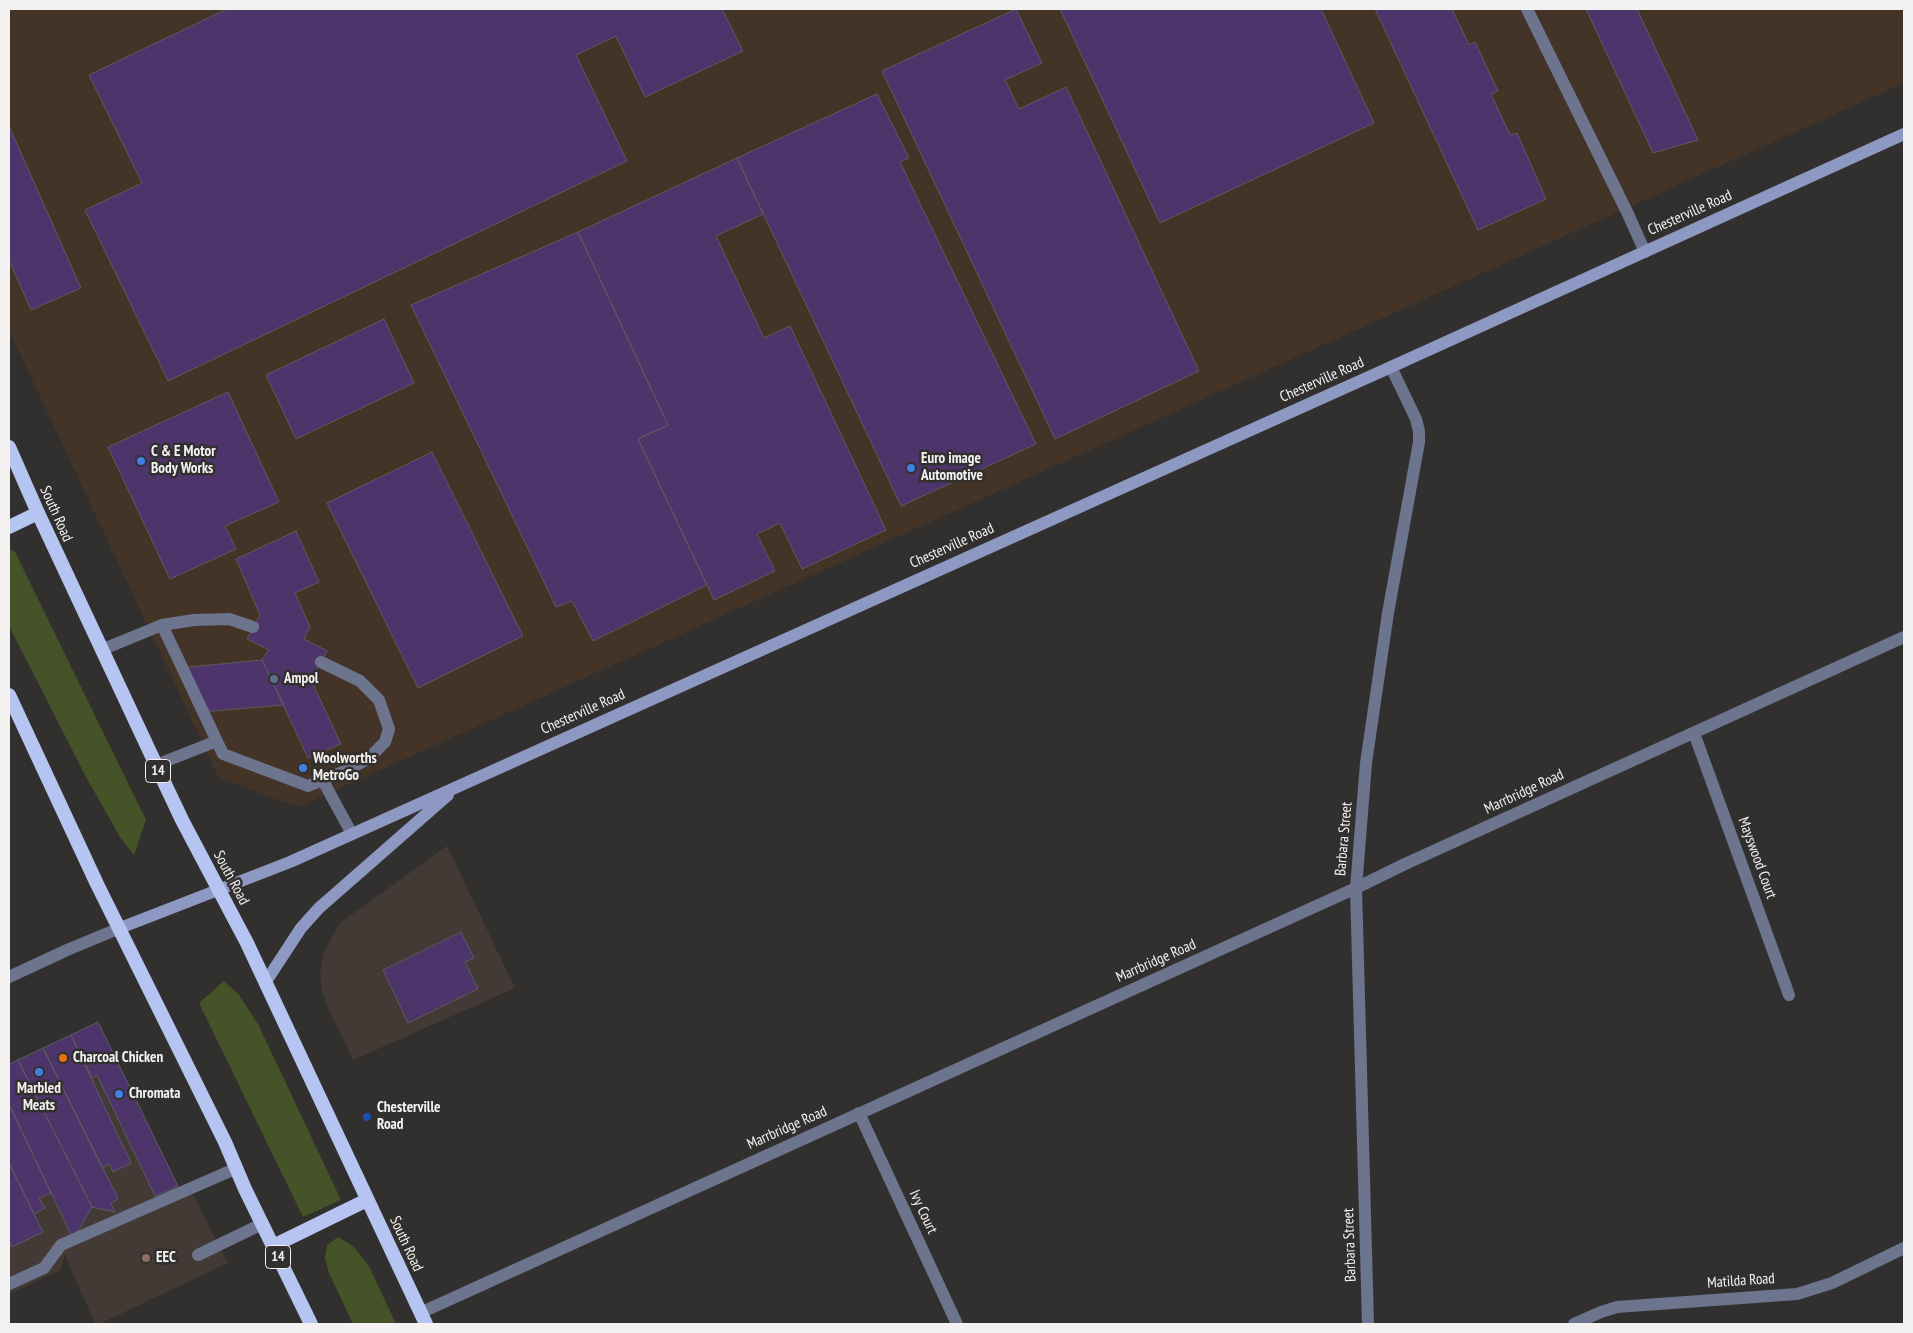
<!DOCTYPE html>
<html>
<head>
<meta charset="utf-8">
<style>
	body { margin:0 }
	#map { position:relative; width:1913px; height:1333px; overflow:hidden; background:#32302e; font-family:"PT Sans Narrow",sans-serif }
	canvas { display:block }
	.frame { position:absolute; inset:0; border:10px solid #f4f2f1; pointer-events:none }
</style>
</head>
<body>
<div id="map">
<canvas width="1913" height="1333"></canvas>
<div class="frame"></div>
</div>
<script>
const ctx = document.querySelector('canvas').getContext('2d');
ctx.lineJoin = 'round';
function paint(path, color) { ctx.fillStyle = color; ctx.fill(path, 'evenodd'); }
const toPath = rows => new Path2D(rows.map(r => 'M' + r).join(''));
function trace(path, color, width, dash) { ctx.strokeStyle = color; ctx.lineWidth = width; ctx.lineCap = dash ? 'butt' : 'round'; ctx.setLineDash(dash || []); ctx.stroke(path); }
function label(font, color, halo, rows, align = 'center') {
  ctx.font = font + ' "PT Sans Narrow",sans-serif'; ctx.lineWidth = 5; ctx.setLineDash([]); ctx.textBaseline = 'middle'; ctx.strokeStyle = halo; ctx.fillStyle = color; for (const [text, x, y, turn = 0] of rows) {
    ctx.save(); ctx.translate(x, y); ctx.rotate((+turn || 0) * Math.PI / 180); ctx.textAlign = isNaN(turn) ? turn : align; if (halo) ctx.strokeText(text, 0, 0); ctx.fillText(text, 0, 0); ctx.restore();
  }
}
const built = toPath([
	[447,846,515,988,353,1060,328,1008,322,990,320,973,324,952,340,923],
	[98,1022,178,1186,194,1197,228,1263,99,1324,95,1324,65,1255,60,1270,9,1294,9,1064]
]);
const industrial = toPath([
	[9,9,1904,9,1904,83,298,807,219,778,9,330]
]);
const green = toPath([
	[9,549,15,552,146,820,134,855,120,837,85,775,9,626],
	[224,981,239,995,258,1024,341,1200,303,1217,199,1003],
	[338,1237,354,1247,369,1266,396,1324,353,1324,329,1273,325,1258,327,1245]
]);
const building = toPath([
	[227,9,722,9,743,51,645,97,616,36,576,55,627,161,168,381,85,210,142,183,89,75,227,9],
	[1016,9,1042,63,1005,80,1019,109,1066,87,1199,371,1055,439,882,71,1016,9],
	[1060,9,1321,9,1374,123,1160,223,1060,9],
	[1375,9,1452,9,1469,45,1475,42,1498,91,1491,94,1510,135,1517,133,1546,199,1478,230,1375,9],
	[1586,9,1637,9,1698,140,1653,153,1586,9],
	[877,94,909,158,900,162,1036,444,901,506,737,158,877,94],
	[9,126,81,288,31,310,9,260,9,126],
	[737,158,763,214,716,236,764,338,790,326,886,530,802,569,780,523,757,534,775,571,714,600,638,439,668,425,578,232,737,158],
	[578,232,668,425,638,439,707,585,593,641,572,601,556,607,411,305,578,232],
	[384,319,414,383,296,439,266,375,384,319],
	[228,392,279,502,225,526,236,549,170,579,108,447,228,392],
	[432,452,523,636,418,688,327,503,432,452],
	[296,531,319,582,295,593,310,627,304,639,327,651,311,680,341,744,308,758,262,660,269,650,247,639,260,615,236,559,296,531],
	[262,660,284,705,200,712,179,668,262,660],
	[461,932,474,958,465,962,478,989,408,1023,383,970,461,932],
	[98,1022,178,1186,155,1196,97,1075,92,1078,71,1035,98,1022],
	[71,1035,131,1163,113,1172,109,1164,102,1168,43,1048,71,1035],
	[43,1048,118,1198,111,1204,115,1212,92,1207,18,1060,43,1048],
	[18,1060,92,1207,79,1230,71,1235,9,1104,9,1064,18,1060],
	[9,1104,51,1193,39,1198,45,1208,34,1214,9,1163,9,1104],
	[9,1163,43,1232,12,1247,9,1241,9,1163]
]);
const service = toPath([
	[1527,9,1628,214,1645,252],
	[162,625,223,754,308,786,345,771,368,759,385,742,389,729,379,700,360,681,321,662],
	[101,650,162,625,194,620,229,619,253,627],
	[156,765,217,741],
	[322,779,352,834],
	[198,1255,262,1224],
	[9,1284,44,1268,61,1245,237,1168]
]);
const minor = toPath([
	[1694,733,1789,995],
	[859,1113,957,1324],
	[420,1313,1356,888,1405,864,1904,637],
	[1368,1324,1356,888,1366,763,1388,613,1419,442,1419,431,1416,419,1391,367],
	[1574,1324,1601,1312,1617,1307,1797,1294,1832,1283,1904,1248]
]);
const tertiary = toPath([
	[9,977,67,950,120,928]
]);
const secondary = toPath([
	[120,928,290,862,1391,367,1904,134],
	[265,983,301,928,319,908,448,795]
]);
const trunk = toPath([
	[9,447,38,513,156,765,182,820,247,943,426,1324],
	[9,527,38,513],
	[9,695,97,884,225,1142,245,1189,311,1324],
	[273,1246,367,1200]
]);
const markers = [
	[141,461,5,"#3f7fe0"],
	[911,468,5,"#3f7fe0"],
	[274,679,5,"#5c6f8a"],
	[303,768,5,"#3f7fe0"],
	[63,1058,5,"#e8710a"],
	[39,1072,5,"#3f7fe0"],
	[119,1094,5,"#3f7fe0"],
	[367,1117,5,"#1a4fb4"],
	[146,1258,5,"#8d6e63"]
];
const shields = [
	[158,771,25],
	[278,1257,25]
];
const shieldNames = [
	["14",158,771],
	["14",278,1257]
];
const streetNames = [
	["Chesterville Road",1690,213,-24],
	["Chesterville Road",1322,380,-24],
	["South Road",56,514,66],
	["Chesterville Road",952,546,-24],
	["Chesterville Road",583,712,-24],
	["Marrbridge Road",1524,792,-25],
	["Barbara Street",1344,839,-85],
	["Mayswood Court",1757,858,70],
	["South Road",231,878,62],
	["Marrbridge Road",1156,961,-24],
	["Marrbridge Road",787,1128,-24],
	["Ivy Court",923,1212,65],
	["South Road",406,1244,65],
	["Barbara Street",1350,1245,-92],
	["Matilda Road",1741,1281,-4]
];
const poiNames = [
	["C & E Motor",151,452],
	["Body Works",151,469],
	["Euro image",921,459],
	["Automotive",921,476],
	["Ampol",284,679],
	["Woolworths",313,759],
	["MetroGo",313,776],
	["Charcoal Chicken",73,1058],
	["Marbled",39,1089,"center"],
	["Meats",39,1106,"center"],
	["Chromata",129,1094],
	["Chesterville",377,1108],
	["Road",377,1125],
	["EEC",156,1258]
];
paint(built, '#433a36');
paint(industrial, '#443428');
paint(green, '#465227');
paint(building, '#4d356b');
trace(building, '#5c5b5d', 1);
trace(service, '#6c748e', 12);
trace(minor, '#6c748e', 12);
trace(tertiary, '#6c748e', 12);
trace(secondary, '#8d99c2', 12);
trace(trunk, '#b6c4f2', 14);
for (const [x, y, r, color] of markers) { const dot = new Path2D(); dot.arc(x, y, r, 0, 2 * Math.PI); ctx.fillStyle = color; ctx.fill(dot); trace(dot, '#32302e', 2); }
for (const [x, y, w] of shields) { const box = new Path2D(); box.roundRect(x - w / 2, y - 11.5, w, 23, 4); ctx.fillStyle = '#32302e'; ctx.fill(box); trace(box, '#f4f2f1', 1); }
label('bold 14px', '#f4f2f1', null, shieldNames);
label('15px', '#f4f2f1', '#32302e', streetNames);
label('bold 15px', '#f4f2f1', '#32302e', poiNames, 'left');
</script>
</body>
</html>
